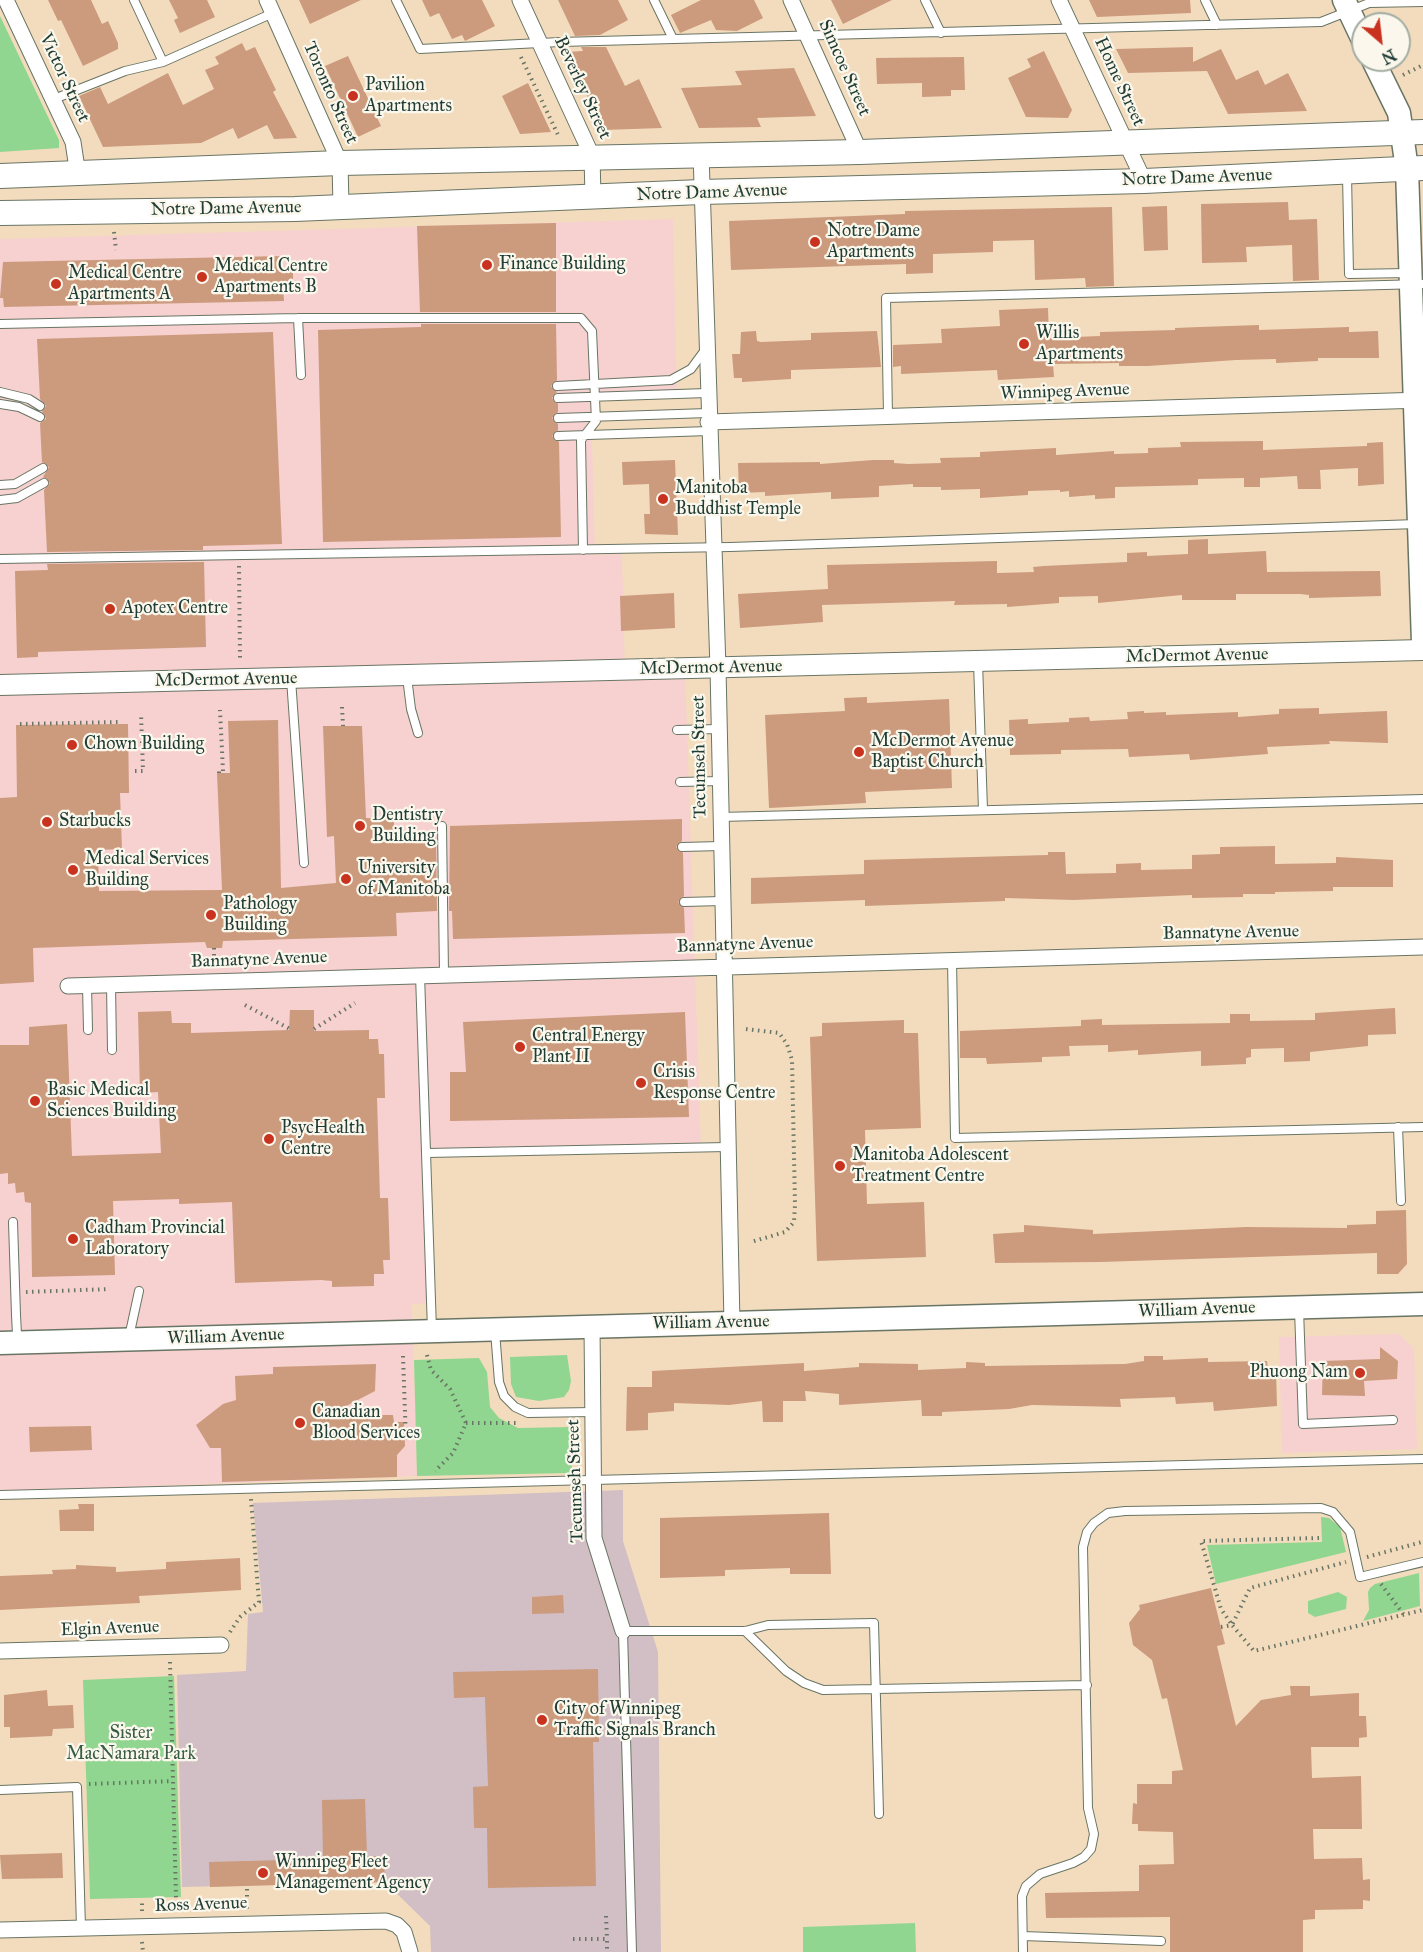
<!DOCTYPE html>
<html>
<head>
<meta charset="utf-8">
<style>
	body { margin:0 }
	#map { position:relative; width:1423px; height:1952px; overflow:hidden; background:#f3dcbd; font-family:"IM FELL Great Primer",serif }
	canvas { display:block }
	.north { position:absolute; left:1351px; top:12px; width:60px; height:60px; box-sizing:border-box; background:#fbf7ec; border:2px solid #a3ada2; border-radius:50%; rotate:152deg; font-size:16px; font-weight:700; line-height:24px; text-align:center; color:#1f3d34 }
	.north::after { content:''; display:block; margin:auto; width:21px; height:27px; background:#c8321e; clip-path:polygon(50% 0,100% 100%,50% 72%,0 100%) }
</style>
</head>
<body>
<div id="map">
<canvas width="1423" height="1952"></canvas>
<div class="north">N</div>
</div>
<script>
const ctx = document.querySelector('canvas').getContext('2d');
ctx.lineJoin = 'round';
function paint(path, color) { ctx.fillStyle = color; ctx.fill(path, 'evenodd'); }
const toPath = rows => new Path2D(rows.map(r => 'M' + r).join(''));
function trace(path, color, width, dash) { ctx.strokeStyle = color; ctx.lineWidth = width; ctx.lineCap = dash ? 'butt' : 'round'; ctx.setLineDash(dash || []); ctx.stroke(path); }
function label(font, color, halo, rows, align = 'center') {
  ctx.font = font + ' "IM FELL Great Primer",serif'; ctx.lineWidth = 4.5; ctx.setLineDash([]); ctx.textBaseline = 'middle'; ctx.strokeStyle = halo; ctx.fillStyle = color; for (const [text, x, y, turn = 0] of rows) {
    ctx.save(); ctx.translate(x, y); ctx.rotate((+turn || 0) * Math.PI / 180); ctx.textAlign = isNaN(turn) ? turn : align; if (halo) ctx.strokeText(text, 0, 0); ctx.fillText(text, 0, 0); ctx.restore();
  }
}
const built = toPath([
	[673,219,677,397,591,400,595,555,622,554,625,671,685,670,701,1148,424,1149,430,1303,412,1304,417,1476,0,1492,0,239],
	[1399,1334,1414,1349,1417,1449,1282,1453,1279,1337]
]);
const industrial = toPath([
	[623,1490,623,1541,658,1652,661,1952,431,1952,430,1926,385,1882,182,1887,177,1675,246,1671,248,1614,263,1612,253,1503]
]);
const green = toPath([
	[0,16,59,140,59,148,0,152],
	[567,1355,571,1381,569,1390,564,1397,539,1401,516,1397,511,1384,510,1357],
	[479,1358,487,1372,490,1407,499,1418,518,1428,571,1427,572,1473,417,1476,414,1360],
	[1321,1517,1329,1518,1340,1527,1346,1552,1216,1584,1207,1545,1322,1542],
	[1419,1573,1420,1606,1363,1621,1369,1610,1368,1592,1370,1588,1375,1584],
	[1338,1592,1347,1597,1346,1609,1315,1617,1308,1613,1308,1601],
	[174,1676,181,1897,90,1899,83,1680],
	[915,1923,916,1952,803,1952,803,1927]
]);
const building = toPath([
	[48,0,91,0,102,24,108,21,118,43,118,49,83,66,61,20,58,21],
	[169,0,207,0,215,17,180,33,174,20,178,18],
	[299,0,361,0,310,24],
	[422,0,482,0,495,26,465,41,462,35,452,39,439,13,430,17],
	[558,0,618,0,628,20,600,35,575,36],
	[701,0,754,0,763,18,737,31,716,30,711,20,680,33,671,15],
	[831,0,892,0,843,24],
	[1089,0,1190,0,1191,13,1097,17],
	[242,43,246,51,255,47,276,90,273,92,297,138,274,139,267,125,238,139,233,128,201,143,103,147,79,96,100,87,108,104,168,73,183,105,214,89,205,70,219,64,215,57],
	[581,47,606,47,625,86,639,79,662,128,603,130,567,52,583,51],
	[1193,47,1193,62,1221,49,1236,80,1258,70,1265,85,1288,73,1307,111,1228,114,1207,71,1128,73,1116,49],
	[1044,51,1072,110,1068,118,1026,117,1008,78,1031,67,1027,59],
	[348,56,381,126,358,137,325,66],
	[964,57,965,90,951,90,951,96,922,97,922,83,877,84,876,58],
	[794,68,816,116,757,118,761,127,699,128,681,88,742,85,735,71],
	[528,83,551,132,520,134,502,96],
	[1288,202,1289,220,1317,219,1319,280,1293,281,1292,245,1246,247,1247,262,1202,263,1201,204],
	[1167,206,1168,250,1144,251,1142,207],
	[1112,207,1114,286,1086,287,1085,278,1035,280,1034,240,993,241,993,252,933,254,933,273,906,274,906,264,731,270,729,221,905,214,905,211],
	[556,223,556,312,420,312,417,226],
	[283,256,283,268,293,268,293,287,283,287,284,301,4,307,3,298,0,298,3,262],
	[1048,308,1049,338,1100,336,1100,332,1175,330,1175,328,1200,327,1259,325,1259,330,1349,327,1349,332,1378,331,1379,358,1318,358,1318,361,1276,363,1276,359,1236,360,1148,366,1119,366,1119,363,1053,364,1054,377,998,380,997,370,901,374,901,366,893,367,893,345,942,343,941,329,1000,326,999,310],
	[421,324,556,324,557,380,551,386,557,392,552,398,558,404,558,412,552,418,558,424,558,430,552,436,559,442,561,537,323,542,318,330,421,327],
	[756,331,757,341,761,342,811,340,811,333,877,331,881,367,791,370,791,379,742,382,742,378,734,378,732,354,740,354,741,332],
	[273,332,282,544,203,546,203,550,47,552,44,490,50,483,43,477,49,467,42,462,40,423,46,419,42,411,46,406,40,399,37,339],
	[1263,441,1263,450,1367,446,1367,443,1383,442,1384,484,1358,486,1358,468,1320,470,1321,489,1298,489,1297,476,1260,478,1260,487,1244,487,1244,478,1198,479,1198,485,1115,487,1115,498,1095,499,1095,495,1069,497,1069,491,1060,492,1060,490,1028,491,1028,495,980,498,980,489,941,490,941,487,913,487,913,484,879,486,879,497,831,499,831,492,765,496,765,492,739,493,738,463,820,462,820,464,873,460,894,460,894,463,908,464,941,463,940,458,980,457,980,452,1056,448,1056,455,1114,451,1114,454,1148,453,1148,448,1181,447,1180,442],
	[675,460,678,535,645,534,644,514,650,514,649,484,623,485,622,462],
	[1208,539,1208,554,1266,551,1267,572,1380,571,1381,596,1309,598,1309,595,1300,594,1236,594,1236,600,1182,600,1182,595,1098,603,1098,596,1059,597,1059,603,1007,607,1007,604,954,605,955,601,822,605,823,622,740,628,738,594,828,589,827,565,997,561,997,573,1034,572,1033,567,1044,566,1127,562,1127,553,1147,552,1147,556,1188,554,1188,540],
	[204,562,206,647,38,652,38,657,17,658,15,571,48,570,47,564],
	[674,593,675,628,621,631,620,596],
	[867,697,867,703,949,699,952,788,865,792,866,803,769,808,765,715,845,711,844,698],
	[1319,708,1319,714,1387,711,1388,743,1329,741,1330,744,1267,747,1268,754,1190,760,1189,754,1129,757,1128,749,1061,750,1061,754,1010,755,1009,720,1028,719,1028,724,1069,722,1069,718,1089,717,1090,721,1128,719,1127,712,1144,711,1144,713,1166,712,1166,715,1238,712,1238,717,1279,714,1279,709],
	[278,720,281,888,336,883,334,836,327,837,323,726,362,726,366,818,394,819,394,832,436,834,437,911,396,913,397,936,223,941,222,948,207,948,205,942,33,948,34,982,0,984,0,798,17,797,16,725,128,724,129,793,120,793,122,849,98,850,99,891,222,890,217,773,230,773,228,721],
	[682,819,682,841,676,847,683,853,684,896,678,902,684,908,685,933,453,939,452,911,449,911,450,826],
	[1275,846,1275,864,1336,863,1336,857,1393,860,1393,887,1333,887,1333,891,1275,892,1275,894,1243,894,1243,897,1192,898,1192,895,1074,900,1005,898,1005,901,865,906,865,900,751,904,751,878,864,874,864,860,1048,855,1048,852,1065,852,1066,874,1116,873,1116,864,1141,863,1141,870,1192,869,1192,855,1220,854,1220,847],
	[1395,1008,1396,1034,1368,1035,1368,1046,1310,1052,1310,1061,1284,1062,1284,1048,1251,1049,1251,1057,1246,1058,1246,1064,1201,1066,1201,1051,1138,1055,1138,1050,1108,1052,1108,1045,1069,1046,1070,1056,1042,1057,1042,1062,987,1064,986,1058,960,1058,960,1031,1081,1026,1081,1020,1102,1019,1102,1025,1230,1023,1230,1014,1250,1014,1250,1021,1315,1020,1315,1013],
	[290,1010,314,1010,314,1031,369,1030,369,1039,378,1039,379,1054,384,1054,385,1098,377,1098,380,1198,388,1198,390,1260,383,1260,384,1274,374,1274,374,1286,332,1287,332,1281,321,1280,235,1283,232,1202,179,1204,179,1199,113,1201,115,1275,32,1277,31,1203,25,1202,24,1192,16,1193,15,1183,8,1184,8,1173,0,1174,0,1045,29,1045,29,1027,67,1024,72,1156,161,1153,158,1092,140,1093,138,1012,171,1011,172,1023,191,1023,191,1033,289,1030],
	[685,1012,689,1117,450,1121,450,1072,466,1072,463,1022],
	[904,1020,904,1033,918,1033,921,1128,865,1130,867,1204,924,1202,926,1257,817,1261,810,1037,822,1036,822,1023],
	[1406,1210,1407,1264,1398,1274,1377,1274,1377,1253,1100,1262,995,1263,993,1234,1024,1232,1024,1225,1093,1230,1093,1234,1246,1227,1347,1228,1347,1225,1376,1224,1376,1211],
	[1380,1347,1398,1361,1397,1379,1364,1381,1365,1396,1322,1395,1323,1361,1380,1359],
	[1144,1356,1163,1356,1163,1360,1208,1358,1208,1362,1267,1361,1268,1369,1276,1369,1277,1406,1214,1411,1213,1402,1176,1404,1175,1397,1120,1399,1121,1407,1032,1405,1009,1409,942,1412,942,1416,922,1416,921,1400,839,1405,839,1394,805,1391,806,1401,783,1401,783,1422,763,1422,762,1401,729,1405,674,1403,674,1411,648,1413,648,1430,626,1431,627,1387,652,1387,652,1371,804,1363,804,1371,859,1367,859,1363,918,1364,918,1370,966,1368,966,1362,985,1363,985,1366,1125,1364,1144,1361],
	[376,1364,375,1391,329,1415,393,1415,394,1422,404,1422,405,1446,397,1455,397,1477,222,1482,221,1448,210,1448,196,1425,223,1404,236,1400,235,1376,273,1374,273,1367],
	[91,1426,92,1450,30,1452,29,1427],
	[78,1504,94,1504,94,1531,60,1531,59,1510,79,1509],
	[829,1513,831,1574,790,1574,790,1568,725,1570,725,1576,660,1578,660,1518],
	[240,1558,241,1590,139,1596,140,1603,0,1610,0,1576,53,1574,52,1570,76,1569,76,1565,116,1567,116,1572,166,1569,166,1562],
	[1211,1588,1225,1644,1217,1646,1236,1726,1261,1700,1291,1695,1290,1686,1310,1686,1310,1696,1359,1693,1359,1716,1366,1716,1367,1737,1359,1738,1359,1747,1311,1747,1312,1778,1361,1776,1362,1829,1313,1829,1314,1859,1362,1858,1363,1880,1370,1879,1370,1901,1363,1900,1363,1909,1315,1910,1315,1919,1303,1920,1303,1952,1170,1952,1170,1917,1046,1918,1045,1893,1139,1891,1139,1865,1174,1864,1173,1832,1138,1831,1138,1824,1132,1824,1133,1803,1137,1804,1137,1784,1172,1784,1172,1771,1183,1770,1167,1698,1162,1699,1152,1660,1133,1645,1129,1623,1140,1609,1139,1605],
	[563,1595,564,1613,532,1614,532,1597],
	[598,1669,599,1742,593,1742,596,1886,488,1888,487,1828,474,1828,473,1787,488,1786,485,1697,454,1698,453,1672],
	[47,1690,48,1706,73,1705,74,1728,53,1729,52,1736,10,1738,10,1727,4,1727,4,1695],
	[365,1799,367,1856,384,1856,385,1882,210,1887,209,1862,323,1859,322,1800],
	[62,1853,63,1878,2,1879,0,1855]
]);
const path = toPath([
	[521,57,559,137],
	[1403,75,1423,65],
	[114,232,116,250],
	[239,566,240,658],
	[342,707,343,726],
	[20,724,121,722],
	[135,771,143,771,141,713],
	[219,773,219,771,223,771,220,710],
	[214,948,214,965],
	[245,1005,290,1029],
	[314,1029,355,1003],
	[746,1029,779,1033,787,1044,792,1060,795,1204,794,1222,785,1232,751,1242],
	[26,1292,110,1289],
	[427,1355,431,1370,450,1389,466,1423,453,1453,435,1471],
	[403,1356,406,1440],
	[466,1423,517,1423],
	[1319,1538,1201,1541,1221,1609,1232,1625,1250,1588,1346,1562],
	[1367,1557,1422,1542],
	[1381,1584,1404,1615],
	[1221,1627,1232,1625,1254,1651,1423,1610],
	[230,1632,240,1617,259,1602,251,1499],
	[170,1662,176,1898],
	[89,1784,173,1781],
	[247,1889,247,1909],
	[142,1911,142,1900],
	[606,1916,607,1939],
	[573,1939,607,1939,607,1952],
	[142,1942,143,1952]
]);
const service = toPath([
	[134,0,163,62,273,13],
	[396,0,420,49,560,42,1321,22,1369,3,1423,2],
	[654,0,673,39],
	[925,0,941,33],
	[1205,0,1217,25],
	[54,99,125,71,163,62],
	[1347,175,1349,274,1409,273],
	[298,318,301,375],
	[0,324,298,318,581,318,592,331,596,421,581,440,583,550],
	[557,386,671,380,691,369,705,350],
	[0,392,29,399,40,406],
	[558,398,707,393],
	[0,404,19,407,40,417],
	[888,416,886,298,1423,284],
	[558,418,708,413],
	[558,436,709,431],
	[0,485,15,484,43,468],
	[0,500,17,498,44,483],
	[0,559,730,547,1417,524],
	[978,662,983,810],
	[407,677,411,709,418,733],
	[291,679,304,863],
	[677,730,719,729],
	[680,782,720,781],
	[720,817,1423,799],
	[442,826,444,974],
	[682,847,721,846],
	[684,902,722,901],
	[952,959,955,1138,1423,1127],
	[420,975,432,1330],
	[111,984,112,1050],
	[87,985,88,1030],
	[1398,1127,1401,1201],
	[427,1153,727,1147],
	[13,1222,16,1315,17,1334,21,1339],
	[1299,1309,1303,1424,1393,1420],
	[495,1331,499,1382,504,1396,515,1407,528,1413,593,1412],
	[129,1337,139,1291],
	[0,1495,1423,1459],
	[745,1631,786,1671,804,1683,823,1690,1087,1685],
	[0,1790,77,1787,81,1928],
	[1023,1936,1161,1941],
	[632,1952,623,1631,745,1631,768,1625,874,1623,879,1814],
	[1023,1952,1022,1896,1026,1886,1040,1874,1073,1863,1084,1857,1091,1849,1094,1834,1088,1808,1083,1547,1087,1532,1094,1523,1108,1513,1125,1511,1321,1508,1333,1512,1350,1532,1360,1577,1423,1562]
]);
const minor = toPath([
	[6,0,73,142,78,175],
	[267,0,340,163,341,206],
	[520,0,592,156,593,197],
	[791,0,860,152],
	[1059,0,1144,181],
	[701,154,718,668,732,1323],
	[708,422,1423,400],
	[68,986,1423,947],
	[592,1326,594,1538,623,1631],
	[0,1651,221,1645],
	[0,1930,386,1921,397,1925,404,1932,410,1952]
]);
const tertiary = toPath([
	[0,685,1423,650]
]);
const secondary = toPath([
	[1344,0,1363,40],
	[1373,60,1399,113,1407,169,1423,643],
	[0,1343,1423,1304]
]);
const primary = toPath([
	[0,176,340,163,860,152,1423,132],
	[0,213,295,209,701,192,1144,181,1423,168]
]);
const markers = [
	[353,96,6,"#c8321e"],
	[815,242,6,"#c8321e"],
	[487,265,6,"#c8321e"],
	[202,277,6,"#c8321e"],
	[56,284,6,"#c8321e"],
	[1024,344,6,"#c8321e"],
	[663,499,6,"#c8321e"],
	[110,609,6,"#c8321e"],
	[72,745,6,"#c8321e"],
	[859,752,6,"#c8321e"],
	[47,822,6,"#c8321e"],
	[360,826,6,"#c8321e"],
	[73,870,6,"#c8321e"],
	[346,879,6,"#c8321e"],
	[211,915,6,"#c8321e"],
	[520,1047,6,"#c8321e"],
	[641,1083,6,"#c8321e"],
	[35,1101,6,"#c8321e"],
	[269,1139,6,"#c8321e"],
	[840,1166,6,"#c8321e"],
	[73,1239,6,"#c8321e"],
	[1360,1373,6,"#c8321e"],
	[300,1423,6,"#c8321e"],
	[542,1720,6,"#c8321e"],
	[263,1873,6,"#c8321e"]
];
const streetNames = [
	["Simcoe Street",844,68,66],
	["Victor Street",64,78,65],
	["Home Street",1119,82,65],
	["Beverley Street",582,88,65],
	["Toronto Street",330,93,66],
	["Notre Dame Avenue",1197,178,-2],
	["Notre Dame Avenue",712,193,-2],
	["Notre Dame Avenue",226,209,-1],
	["Winnipeg Avenue",1065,392,-2],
	["McDermot Avenue",1197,656,-1],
	["McDermot Avenue",711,668,-1],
	["McDermot Avenue",226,680,-1],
	["Tecumseh Street",700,757,-91],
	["Bannatyne Avenue",1231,933,-1],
	["Bannatyne Avenue",745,945,-2],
	["Bannatyne Avenue",259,960,-2],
	["William Avenue",1197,1310,-2],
	["William Avenue",711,1323,-1],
	["William Avenue",226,1337,-2],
	["Tecumseh Street",576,1481,-92],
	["Elgin Avenue",110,1629,-2],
	["Ross Avenue",201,1905,-2]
];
const poiNames = [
	["Pavilion",365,86],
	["Apartments",365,107],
	["Notre Dame",827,232],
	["Apartments",827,253],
	["Finance Building",499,265],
	["Medical Centre",214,267],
	["Apartments B",214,288],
	["Medical Centre",68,274],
	["Apartments A",68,295],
	["Willis",1036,334],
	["Apartments",1036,355],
	["Manitoba",675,489],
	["Buddhist Temple",675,510],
	["Apotex Centre",122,609],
	["McDermot Avenue",871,742],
	["Baptist Church",871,763],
	["Chown Building",84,745],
	["Dentistry",372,816],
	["Building",372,837],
	["Starbucks",59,822],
	["Medical Services",85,860],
	["Building",85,881],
	["University",358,869],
	["of Manitoba",358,890],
	["Pathology",223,905],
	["Building",223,926],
	["Central Energy",532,1037],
	["Plant II",532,1058],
	["Crisis",653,1073],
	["Response Centre",653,1094],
	["Basic Medical",47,1091],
	["Sciences Building",47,1112],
	["PsycHealth",281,1129],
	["Centre",281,1150],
	["Manitoba Adolescent",852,1156],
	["Treatment Centre",852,1177],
	["Cadham Provincial",85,1229],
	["Laboratory",85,1250],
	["Phuong Nam",1348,1373,"right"],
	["Canadian",312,1413],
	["Blood Services",312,1434],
	["City of Winnipeg",554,1710],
	["Traffic Signals Branch",554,1731],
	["Winnipeg Fleet",275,1863],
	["Management Agency",275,1884]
];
const parkNames = [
	["Sister",131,1734],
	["MacNamara Park",131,1755]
];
paint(built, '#f7d0d0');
paint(industrial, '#d2bec5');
paint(green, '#90d690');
paint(building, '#cc9a7c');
trace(service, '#697564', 10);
trace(minor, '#697564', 17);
trace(tertiary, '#697564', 22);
trace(secondary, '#697564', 25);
trace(primary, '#697564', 26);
trace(path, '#697564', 4, [1.5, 4.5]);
trace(service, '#fff', 8);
trace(minor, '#fff', 15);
trace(tertiary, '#fff', 20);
trace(secondary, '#fff', 22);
trace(primary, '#fff', 24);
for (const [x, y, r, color] of markers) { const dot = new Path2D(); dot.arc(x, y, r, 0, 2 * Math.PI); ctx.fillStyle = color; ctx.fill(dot); trace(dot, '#fbf7ec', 2); }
label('18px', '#1f3d34', '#fbf7ec', streetNames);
label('18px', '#1f3d34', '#fbf7ec', poiNames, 'left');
label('18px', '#365c46', '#fbf7ec', parkNames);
</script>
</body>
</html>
